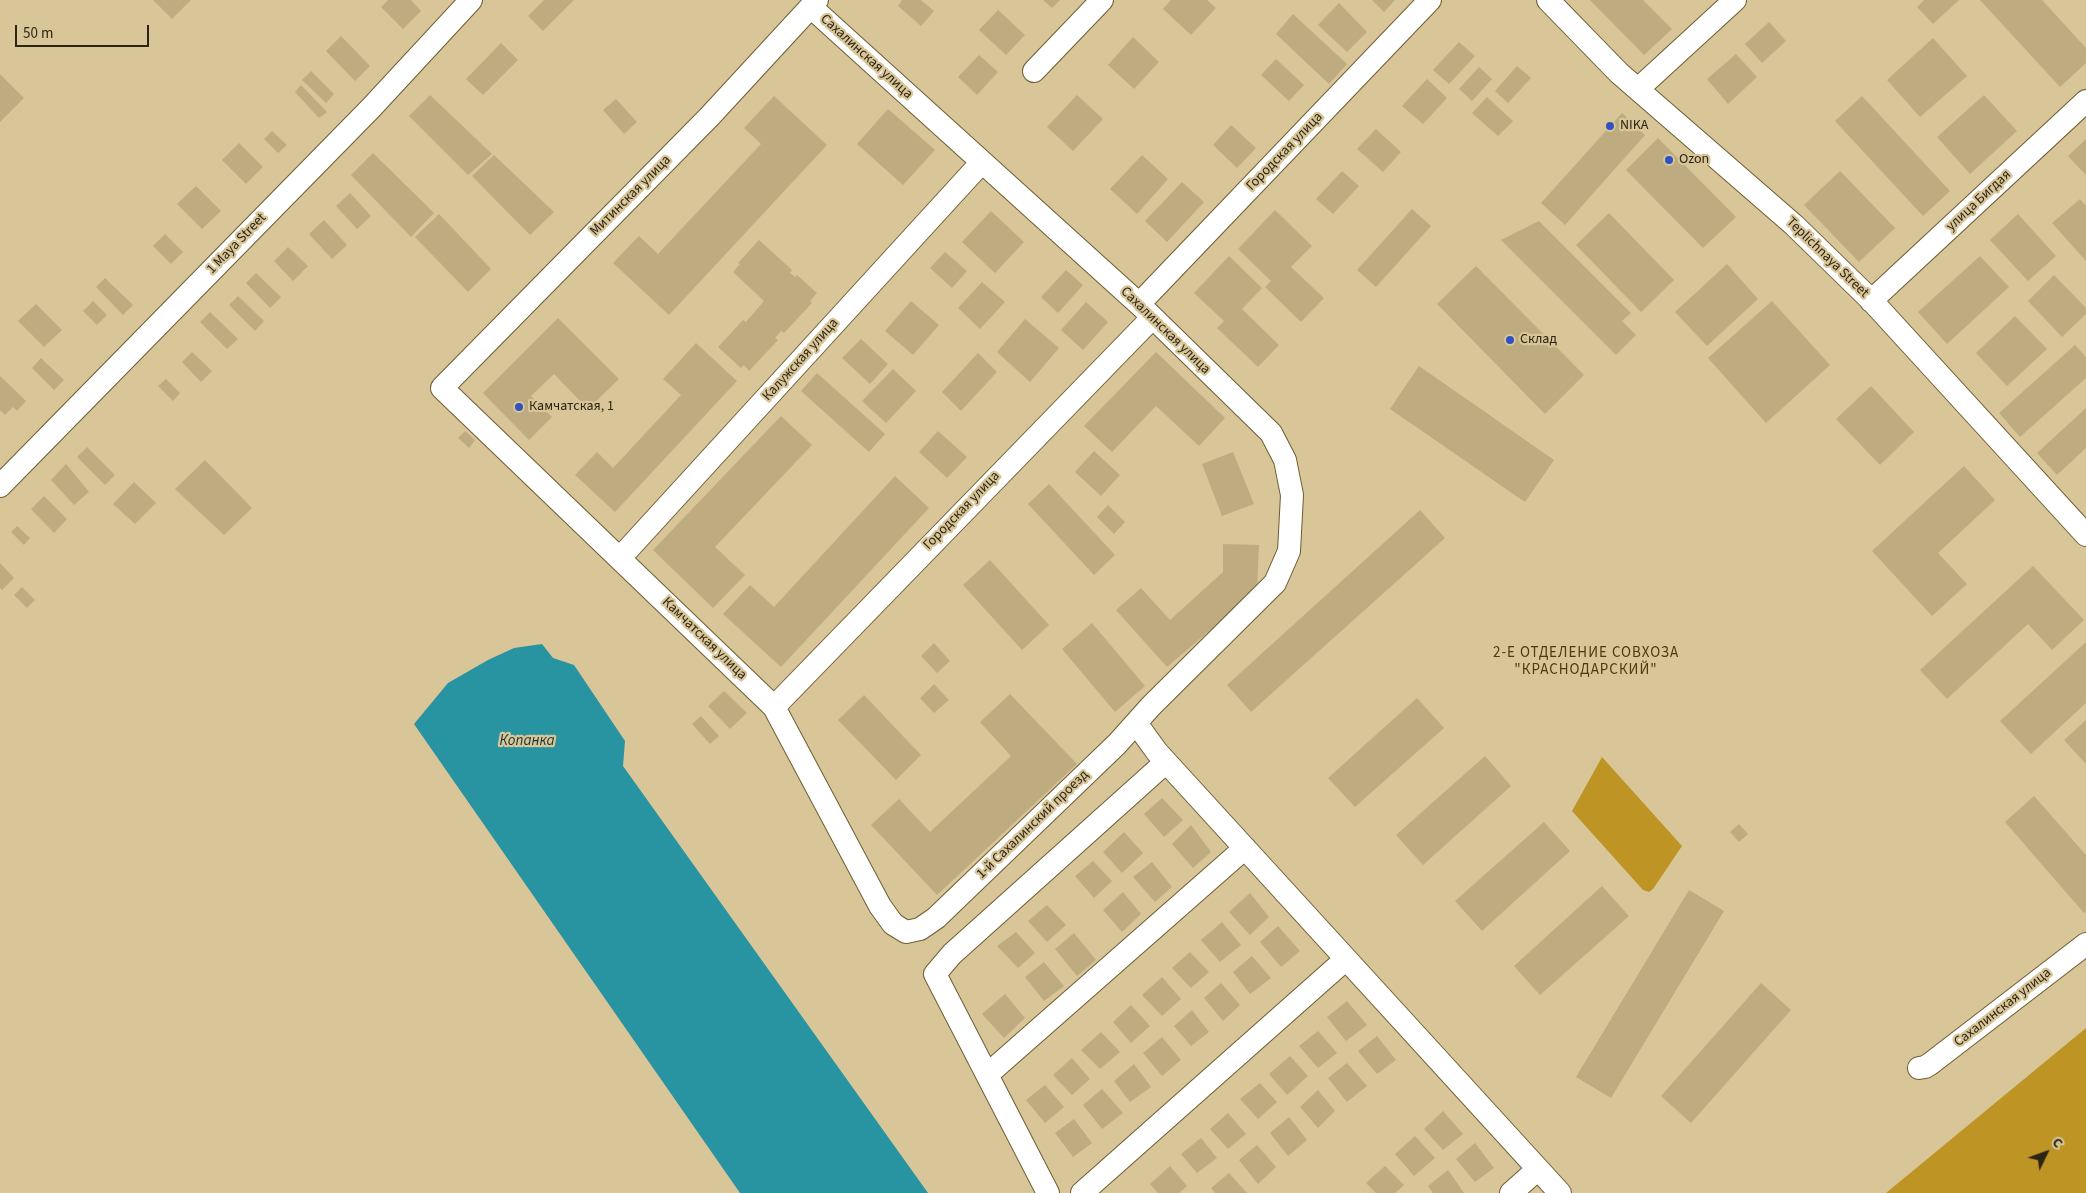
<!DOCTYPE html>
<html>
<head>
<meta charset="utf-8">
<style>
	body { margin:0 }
	#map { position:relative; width:2086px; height:1193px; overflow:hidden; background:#d8c598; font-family:"Source Sans 3",sans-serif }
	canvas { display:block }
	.north { position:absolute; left:2021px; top:1128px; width:50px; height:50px; -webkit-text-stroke:4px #d8c598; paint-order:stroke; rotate:48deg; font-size:14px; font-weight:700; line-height:20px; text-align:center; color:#2d2514 }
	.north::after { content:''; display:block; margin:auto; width:18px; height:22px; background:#2d2514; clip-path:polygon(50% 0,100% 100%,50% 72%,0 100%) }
	.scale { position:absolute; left:15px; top:25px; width:134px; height:22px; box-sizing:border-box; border:2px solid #2d2514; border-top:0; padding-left:6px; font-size:15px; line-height:18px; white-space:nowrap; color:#2d2514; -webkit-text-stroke:4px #d8c598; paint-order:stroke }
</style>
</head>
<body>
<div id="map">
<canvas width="2086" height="1193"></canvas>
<div class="north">С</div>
<div class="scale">50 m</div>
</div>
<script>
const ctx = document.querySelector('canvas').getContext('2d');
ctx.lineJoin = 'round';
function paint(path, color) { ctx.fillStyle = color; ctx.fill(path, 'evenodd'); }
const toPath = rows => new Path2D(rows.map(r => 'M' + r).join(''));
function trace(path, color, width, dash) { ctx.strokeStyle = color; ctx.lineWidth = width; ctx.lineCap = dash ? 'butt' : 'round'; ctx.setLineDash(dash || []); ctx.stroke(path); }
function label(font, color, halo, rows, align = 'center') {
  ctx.font = font + ' "Source Sans 3",sans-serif'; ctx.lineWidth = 4.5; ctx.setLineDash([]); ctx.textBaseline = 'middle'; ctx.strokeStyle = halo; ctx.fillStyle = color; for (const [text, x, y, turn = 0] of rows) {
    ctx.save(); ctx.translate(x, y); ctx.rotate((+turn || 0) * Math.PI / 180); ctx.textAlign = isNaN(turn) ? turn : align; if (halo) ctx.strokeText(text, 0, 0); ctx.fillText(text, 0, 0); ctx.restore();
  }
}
const green = toPath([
	[1602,757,1682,846,1653,889,1649,892,1643,890,1572,811],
	[2086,1028,2086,1193,1886,1193]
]);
const water = toPath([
	[542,644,553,658,574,665,625,741,623,766,928,1193,740,1193,414,724,448,683,488,660,514,648]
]);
const building = toPath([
	[153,0,191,0,172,19],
	[388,0,411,0,421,11,403,29,381,7],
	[544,0,574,0,543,31,528,16],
	[902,0,921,0,934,11,921,26,898,6],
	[1043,0,1060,0,1052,8],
	[1171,0,1207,0,1216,8,1191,35,1163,9],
	[1372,0,1395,0,1384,12],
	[1590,0,1643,0,1672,29,1644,55],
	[1924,0,1959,0,1933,24,1917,7],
	[1980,0,2042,0,2086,48,2086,63,2060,87],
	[1339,3,1367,32,1347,52,1318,25],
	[998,10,1025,35,1006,55,979,30],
	[1293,14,1347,64,1329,84,1276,34],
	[1769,22,1786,41,1762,63,1745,44],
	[341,36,370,66,355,81,326,51],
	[1133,37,1159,62,1134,89,1108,65],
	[1933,38,1967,76,1920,117,1887,80],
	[1459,42,1475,56,1449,84,1433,70],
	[501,43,518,60,483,95,466,79],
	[1736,54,1757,77,1728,104,1707,79],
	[979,55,998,72,977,95,958,77],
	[1276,59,1304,85,1289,101,1261,75],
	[1517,66,1531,78,1508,103,1495,91],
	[1479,67,1492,79,1472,101,1459,89],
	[311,71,334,94,326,103,302,80],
	[0,74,24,98,0,122],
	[1427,79,1447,98,1423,124,1402,106],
	[301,85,327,112,319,118,295,92],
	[430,95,492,154,468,175,409,116],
	[1077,95,1103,119,1073,151,1047,127],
	[1984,95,2017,131,1970,174,1937,137],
	[774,96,827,145,669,315,613,263,639,236,658,254,761,144,744,128],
	[1862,96,1950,191,1923,216,1835,121],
	[1487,97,1513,121,1498,136,1472,113],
	[616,99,637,122,624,134,603,110],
	[888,109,935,150,903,185,857,144],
	[1622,113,1645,135,1565,225,1541,203],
	[1231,125,1256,148,1237,168,1213,145],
	[1376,129,1401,152,1383,172,1357,149],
	[272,131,287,145,278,153,264,139],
	[1658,138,1736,217,1703,248,1626,170],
	[2086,139,2086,175,2068,156],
	[239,143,263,167,246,184,222,160],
	[373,153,434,213,411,237,351,175],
	[494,155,554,212,530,235,472,176],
	[1142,155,1168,179,1137,214,1110,189],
	[1342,171,1359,186,1333,214,1316,199],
	[1840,171,1895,228,1859,262,1804,205],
	[1182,182,1204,202,1167,242,1145,221],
	[196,186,221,211,202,229,177,204],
	[350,193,371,216,357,229,336,206],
	[2080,199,2086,206,2086,261,2052,223],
	[1412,209,1431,226,1376,287,1357,270],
	[1275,210,1312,246,1291,267,1324,298,1301,322,1265,287,1271,281,1238,249],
	[991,211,1024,242,995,273,962,242],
	[1609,213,1674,280,1641,312,1576,245],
	[439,214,491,269,468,292,415,237],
	[2018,214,2056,256,2028,281,1990,240],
	[324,220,347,245,332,259,309,234],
	[1539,221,1631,313,1622,321,1636,335,1616,355,1501,240],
	[165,234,183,252,171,264,153,246],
	[759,240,792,270,790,273,795,277,797,275,817,293,810,301,812,303,784,333,781,331,775,338,778,340,749,371,744,365,741,368,718,347,743,320,746,322,764,301,733,272,740,264,738,263],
	[288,247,308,266,293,281,274,261],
	[945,252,967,271,952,288,930,268],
	[1229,256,1262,288,1242,309,1279,345,1258,367,1217,328,1224,321,1194,293],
	[1980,256,2009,287,1947,344,1918,312],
	[1727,264,1758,299,1707,346,1675,312],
	[1476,266,1584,375,1545,414,1437,304],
	[1066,270,1083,285,1058,313,1041,297],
	[256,273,281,297,270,308,246,283],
	[2054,275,2086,308,2086,314,2062,337,2028,301],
	[105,278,133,305,123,315,96,287],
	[982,282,1005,302,980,329,958,308],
	[238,296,264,321,255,331,229,305],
	[93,301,107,315,97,325,83,311],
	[911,301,939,325,913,355,885,331],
	[1772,301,1830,365,1766,423,1708,358],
	[1086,302,1108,322,1083,350,1061,330],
	[36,304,62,330,44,347,18,321],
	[210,312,238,339,227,349,200,322],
	[2015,316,2047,349,2007,386,1976,353],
	[558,318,619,379,588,409,554,374,531,396,552,417,529,440,483,393],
	[1025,319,1059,348,1030,382,997,352],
	[861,339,888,364,870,384,842,358],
	[696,343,737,381,615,512,575,475,597,452,613,468,681,395,663,379],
	[2075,345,2086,357,2086,378,2020,437,1999,413],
	[192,352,212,371,201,382,182,362],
	[1156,352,1225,418,1199,446,1156,406,1112,452,1084,426],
	[978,353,997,372,961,411,942,392],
	[41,358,64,380,54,390,32,368],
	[1419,366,1554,460,1525,502,1390,409],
	[893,369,916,391,886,423,862,401],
	[817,373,885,434,869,452,801,391],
	[0,376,26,401,17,411,13,407,5,415,0,410],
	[166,379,180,393,173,401,158,386],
	[1871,386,1914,432,1880,465,1836,419],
	[2086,408,2086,448,2057,475,2037,453],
	[781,416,812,445,715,547,745,575,713,608,653,550],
	[465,431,475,440,469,448,458,438],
	[938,431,967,457,947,478,919,452],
	[87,447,115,475,105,485,77,457],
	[1094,451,1120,475,1101,496,1075,472],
	[1233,452,1254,504,1222,516,1202,464],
	[205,460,252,508,224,535,175,489],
	[66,464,89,492,74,505,51,480],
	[1964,466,1995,500,1938,553,1967,584,1932,616,1872,551],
	[895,476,929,508,781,667,723,614,750,585,774,607],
	[134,482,156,503,135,524,113,504],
	[1049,484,1115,555,1094,575,1028,504],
	[44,496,67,519,54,533,31,509],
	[1108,505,1125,522,1114,534,1097,517],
	[1420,510,1445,538,1251,712,1227,685],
	[17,526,30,538,24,545,11,532],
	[1223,544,1259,545,1257,590,1167,667,1116,610,1141,588,1170,620,1223,572],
	[990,560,1049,625,1022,650,963,585],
	[0,563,14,578,2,590,0,588],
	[2033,566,2084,620,2052,650,2028,624,1947,699,1920,670],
	[22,587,35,600,27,608,14,595],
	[1092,623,1145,686,1115,712,1062,649],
	[2086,642,2086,703,2031,754,2000,721],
	[934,643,950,661,937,673,921,656],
	[934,684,949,700,934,713,920,698],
	[724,691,747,713,730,729,708,706],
	[1010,694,1077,764,937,895,871,825,899,799,930,832,1011,756,980,722],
	[864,695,921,755,896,780,838,720],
	[1417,698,1444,728,1355,807,1328,778],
	[701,716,719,736,710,744,692,724],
	[2086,720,2086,764,2064,740],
	[1485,756,1511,786,1423,865,1396,835],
	[2034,796,2086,855,2086,912,2084,913,2005,822],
	[1162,798,1183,820,1164,837,1144,814],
	[1544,822,1570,851,1482,931,1455,901],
	[1739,824,1748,834,1739,842,1730,832],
	[1191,825,1211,852,1193,868,1172,844],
	[1124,832,1143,853,1122,873,1103,852],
	[1093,861,1112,881,1094,898,1075,876],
	[1152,862,1172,887,1155,902,1133,877],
	[1602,886,1629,916,1540,995,1514,966],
	[1689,890,1724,911,1611,1098,1576,1077],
	[1123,892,1141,914,1122,932,1103,910],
	[1250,893,1269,917,1250,935,1229,912],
	[1047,905,1066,925,1047,942,1028,921],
	[1222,922,1241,945,1220,962,1201,940],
	[1278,926,1300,951,1281,967,1260,942],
	[1016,932,1035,953,1018,968,997,946],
	[1074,933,1096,960,1077,976,1055,949],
	[1190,952,1209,972,1191,988,1172,968],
	[1252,956,1271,978,1250,994,1233,972],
	[1044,962,1064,986,1044,1001,1025,977],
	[1162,977,1181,999,1162,1016,1142,995],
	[1221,983,1240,1005,1223,1021,1204,998],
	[1761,983,1791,1010,1691,1123,1661,1096],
	[1005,994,1025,1018,1004,1038,982,1014],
	[1347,1001,1367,1025,1346,1041,1327,1017],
	[1131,1005,1150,1026,1131,1043,1113,1022],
	[1192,1010,1209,1032,1191,1046,1174,1026],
	[1318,1031,1337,1053,1318,1068,1299,1046],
	[1101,1032,1120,1052,1100,1069,1081,1050],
	[1377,1036,1396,1060,1377,1074,1358,1051],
	[1162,1037,1181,1060,1162,1076,1143,1053],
	[1290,1056,1308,1076,1287,1095,1269,1074],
	[1072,1058,1090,1079,1072,1095,1053,1075],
	[1347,1063,1367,1086,1347,1102,1328,1078],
	[1134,1064,1151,1087,1130,1102,1114,1081],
	[1260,1083,1277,1102,1258,1119,1240,1099],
	[1045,1085,1064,1107,1045,1123,1026,1100],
	[1102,1089,1123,1113,1102,1129,1083,1105],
	[1318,1090,1335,1111,1318,1128,1300,1107],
	[1443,1111,1463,1134,1443,1150,1424,1129],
	[1228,1113,1246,1134,1228,1149,1210,1129],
	[1289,1117,1307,1140,1288,1156,1270,1133],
	[1074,1119,1092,1143,1073,1157,1055,1133],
	[1415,1136,1435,1158,1414,1176,1395,1154],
	[1201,1138,1217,1158,1197,1173,1181,1154],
	[1475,1143,1494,1168,1475,1182,1456,1159],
	[1257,1145,1276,1167,1258,1184,1239,1160],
	[1170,1166,1187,1186,1179,1193,1158,1193,1150,1184],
	[1385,1166,1404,1185,1395,1193,1376,1193,1366,1183],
	[1448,1170,1464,1193,1433,1193,1428,1186],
	[1229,1173,1247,1193,1215,1193,1211,1188]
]);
const minor = toPath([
	[1548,0,1619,73,1794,225,1871,300,2086,535],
	[811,7,1139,304,1271,433,1285,460,1292,495,1289,551,1275,583,1151,706,1117,744,936,918,920,929,906,932,893,924,880,906,774,707,442,388,710,116,817,0],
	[1034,71,1102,0],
	[1638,89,1735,0],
	[1871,301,2086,101],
	[1139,304,1430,0],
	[0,486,371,108,471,0],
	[620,558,982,162],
	[774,707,1152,318],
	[1136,723,1157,752,1560,1193],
	[1919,1068,1925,1067,1930,1064,2086,944],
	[988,1074,1245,848],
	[1048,1193,935,974,952,954,1166,762],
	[1082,1193,1346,959],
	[1511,1193,1538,1169]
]);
const markers = [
	[1610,126,5,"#3251c2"],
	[1669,160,5,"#3251c2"],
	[1510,340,5,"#3251c2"],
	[519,407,5,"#3251c2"]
];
const streetNames = [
	["Сахалинская улица",866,57,42],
	["Городская улица",1285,152,-46],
	["Митинская улица",631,196,-45],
	["улица Бигдая",1979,201,-43],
	["1 Maya Street",237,244,-46],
	["Teplichnaya Street",1827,258,44],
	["Сахалинская улица",1165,331,44],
	["Калужская улица",801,360,-48],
	["Городская улица",962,511,-46],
	["Камчатская улица",704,639,44],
	["1-й Сахалинский проезд",1033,825,-44],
	["Сахалинская улица",2003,1008,-38]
];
const poiNames = [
	["NIKA",1620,126],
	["Ozon",1679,160],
	["Склад",1520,340],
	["Камчатская, 1",529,407]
];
const neighbourhoodNames = [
	["2-Е ОТДЕЛЕНИЕ СОВХОЗА",1586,654],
	["\"КРАСНОДАРСКИЙ\"",1586,671]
];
const waterNames = [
	["Копанка",527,742]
];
paint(green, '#be9524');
paint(water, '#2893a1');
paint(building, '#beab7f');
trace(minor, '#6e5d33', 24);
trace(minor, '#fff', 22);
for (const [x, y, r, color] of markers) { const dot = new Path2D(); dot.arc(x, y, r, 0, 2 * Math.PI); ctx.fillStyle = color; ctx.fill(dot); trace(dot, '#d8c598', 2); }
label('14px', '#2d2514', '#d8c598', streetNames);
label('14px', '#2d2514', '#d8c598', poiNames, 'left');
ctx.letterSpacing = '1px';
label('15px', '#4b3a0f', '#d8c598', neighbourhoodNames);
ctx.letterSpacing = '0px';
label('italic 15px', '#153438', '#d8c598', waterNames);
</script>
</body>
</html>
